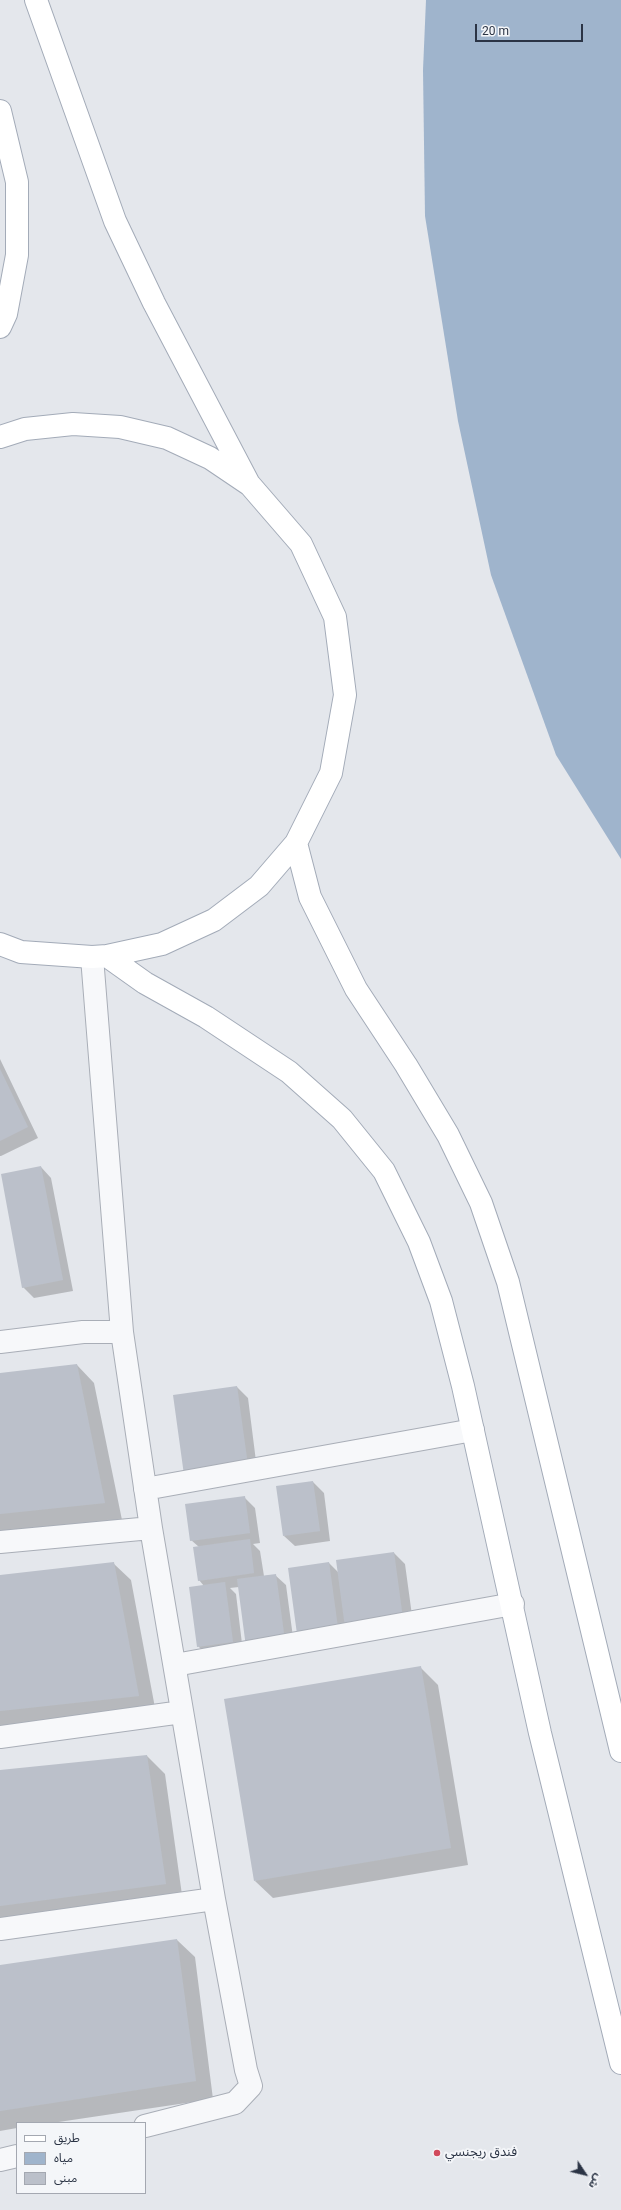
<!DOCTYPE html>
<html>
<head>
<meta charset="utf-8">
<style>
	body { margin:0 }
	#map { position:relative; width:621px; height:2210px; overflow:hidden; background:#e4e7ec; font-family:Roboto,"Noto Sans Arabic",sans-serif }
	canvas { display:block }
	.legend { position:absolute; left:16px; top:2122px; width:130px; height:72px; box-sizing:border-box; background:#f4f6f9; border:1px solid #a4a8b1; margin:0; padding:5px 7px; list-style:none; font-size:12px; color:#2b3445 }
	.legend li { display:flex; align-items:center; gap:8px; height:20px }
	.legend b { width:20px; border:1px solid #a4a8b1 }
	.north { position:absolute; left:565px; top:2154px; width:40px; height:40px; -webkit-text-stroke:3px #f4f6f9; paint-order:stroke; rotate:125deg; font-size:11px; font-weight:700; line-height:16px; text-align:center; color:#2b3445 }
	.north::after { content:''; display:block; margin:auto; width:14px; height:18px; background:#2b3445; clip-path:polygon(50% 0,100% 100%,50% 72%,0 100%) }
	.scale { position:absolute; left:475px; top:24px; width:108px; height:18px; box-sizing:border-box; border:2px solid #2b3445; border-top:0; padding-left:5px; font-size:12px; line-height:14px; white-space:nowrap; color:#2b3445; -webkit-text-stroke:3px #f4f6f9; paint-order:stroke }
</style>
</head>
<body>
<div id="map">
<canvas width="621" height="2210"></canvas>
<ul class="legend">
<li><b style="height:5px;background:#fff"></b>طريق</li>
<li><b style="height:11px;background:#9fb4cc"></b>مياه</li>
<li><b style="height:11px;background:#bbc0ca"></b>مبنى</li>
</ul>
<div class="north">ش</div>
<div class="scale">20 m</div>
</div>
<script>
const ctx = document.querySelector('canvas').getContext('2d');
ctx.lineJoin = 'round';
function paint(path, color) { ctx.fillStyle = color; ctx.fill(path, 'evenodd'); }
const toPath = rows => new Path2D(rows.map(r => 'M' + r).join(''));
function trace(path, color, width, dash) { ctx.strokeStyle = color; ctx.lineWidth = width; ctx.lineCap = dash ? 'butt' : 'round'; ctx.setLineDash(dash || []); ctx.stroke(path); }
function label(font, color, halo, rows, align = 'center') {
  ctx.font = font + ' Roboto,"Noto Sans Arabic",sans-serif'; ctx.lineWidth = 4; ctx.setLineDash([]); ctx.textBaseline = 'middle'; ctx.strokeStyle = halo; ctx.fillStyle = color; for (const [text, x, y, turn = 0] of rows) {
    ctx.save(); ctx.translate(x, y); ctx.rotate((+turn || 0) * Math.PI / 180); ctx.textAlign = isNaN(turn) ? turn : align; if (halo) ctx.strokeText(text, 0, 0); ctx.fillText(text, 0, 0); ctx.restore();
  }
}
const water = toPath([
	[426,0,621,0,621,859,556,755,491,575,458,421,425,216,423,70]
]);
const shadow = toPath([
	[0,1059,38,1138,1,1156,0,1156],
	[41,1167,51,1178,73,1291,34,1298,23,1287],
	[77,1365,94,1383,122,1520,0,1533,0,1374],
	[237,1387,248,1398,258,1477,174,1396],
	[313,1482,324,1493,330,1541,295,1546,284,1536],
	[244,1497,255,1508,260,1543,253,1544,260,1551,264,1576,275,1575,286,1585,295,1652,239,1587,230,1588,236,1594,243,1652,209,1657,198,1646,204,1586,199,1580,199,1547,191,1540],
	[394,1553,405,1564,414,1630,309,1644,329,1563,339,1573],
	[113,1563,131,1580,156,1713,0,1730,0,1576],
	[420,1667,438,1685,468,1865,273,1898,255,1881],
	[147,1756,165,1774,183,1902,0,1926,0,1771],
	[177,1940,195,1957,213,2099,52,2123,17,2123,17,2128,0,2131,0,1966]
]);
const building = toPath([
	[0,1069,28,1127,0,1141],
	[41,1166,63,1280,22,1288,1,1174],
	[77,1364,105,1503,0,1514,0,1373],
	[237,1386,248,1466,184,1475,173,1395],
	[313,1481,320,1531,283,1536,276,1486],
	[245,1496,250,1533,190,1541,185,1504],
	[250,1539,254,1573,198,1581,193,1547],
	[394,1552,403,1619,345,1627,336,1560],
	[114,1562,139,1696,0,1711,0,1575],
	[329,1562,338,1628,297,1634,288,1568],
	[276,1574,285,1641,246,1647,237,1579],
	[225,1582,233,1642,197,1647,189,1587],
	[421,1666,451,1848,254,1881,224,1699],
	[147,1755,166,1884,0,1906,0,1770],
	[177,1939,196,2081,0,2111,0,1965]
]);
const minor = toPath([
	[92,957,122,1332],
	[0,1342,83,1332,122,1332,151,1528,214,1899,246,2070,251,2086,235,2103,145,2126],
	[145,1489,473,1430],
	[0,1542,151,1528],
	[175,1665,513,1604],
	[0,1737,182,1712],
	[0,1929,214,1899],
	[0,2160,17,2156]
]);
const primary = toPath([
	[36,0,115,221,154,303,248,482],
	[0,111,17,182,17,255,6,314,0,327],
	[0,437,25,429,73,424,120,427,167,438,210,458,250,485,301,544,335,617,345,695,331,773,296,843,259,886,214,920,162,944,107,956,92,957,21,952,0,944],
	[296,843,310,897,356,989,406,1065,448,1135,481,1203,508,1282,621,1751],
	[107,956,145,983,206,1017,289,1072,342,1119,384,1171,419,1242,441,1301,463,1386,540,1733,621,2063]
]);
const markers = [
	[437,2153,4,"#d1495b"]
];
const poiNames = [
	["فندق ريجنسي",445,2153]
];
paint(water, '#9fb4cc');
paint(shadow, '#0003');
paint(building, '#bbc0ca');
trace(minor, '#a9aeb7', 24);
trace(primary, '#a3abb8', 24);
trace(minor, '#f7f8fa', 22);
trace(primary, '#fff', 22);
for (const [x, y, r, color] of markers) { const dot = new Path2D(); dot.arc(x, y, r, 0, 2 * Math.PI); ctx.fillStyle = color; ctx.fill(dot); trace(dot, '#f4f6f9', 1.5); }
label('13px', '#2b3445', '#f4f6f9', poiNames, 'left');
</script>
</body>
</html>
